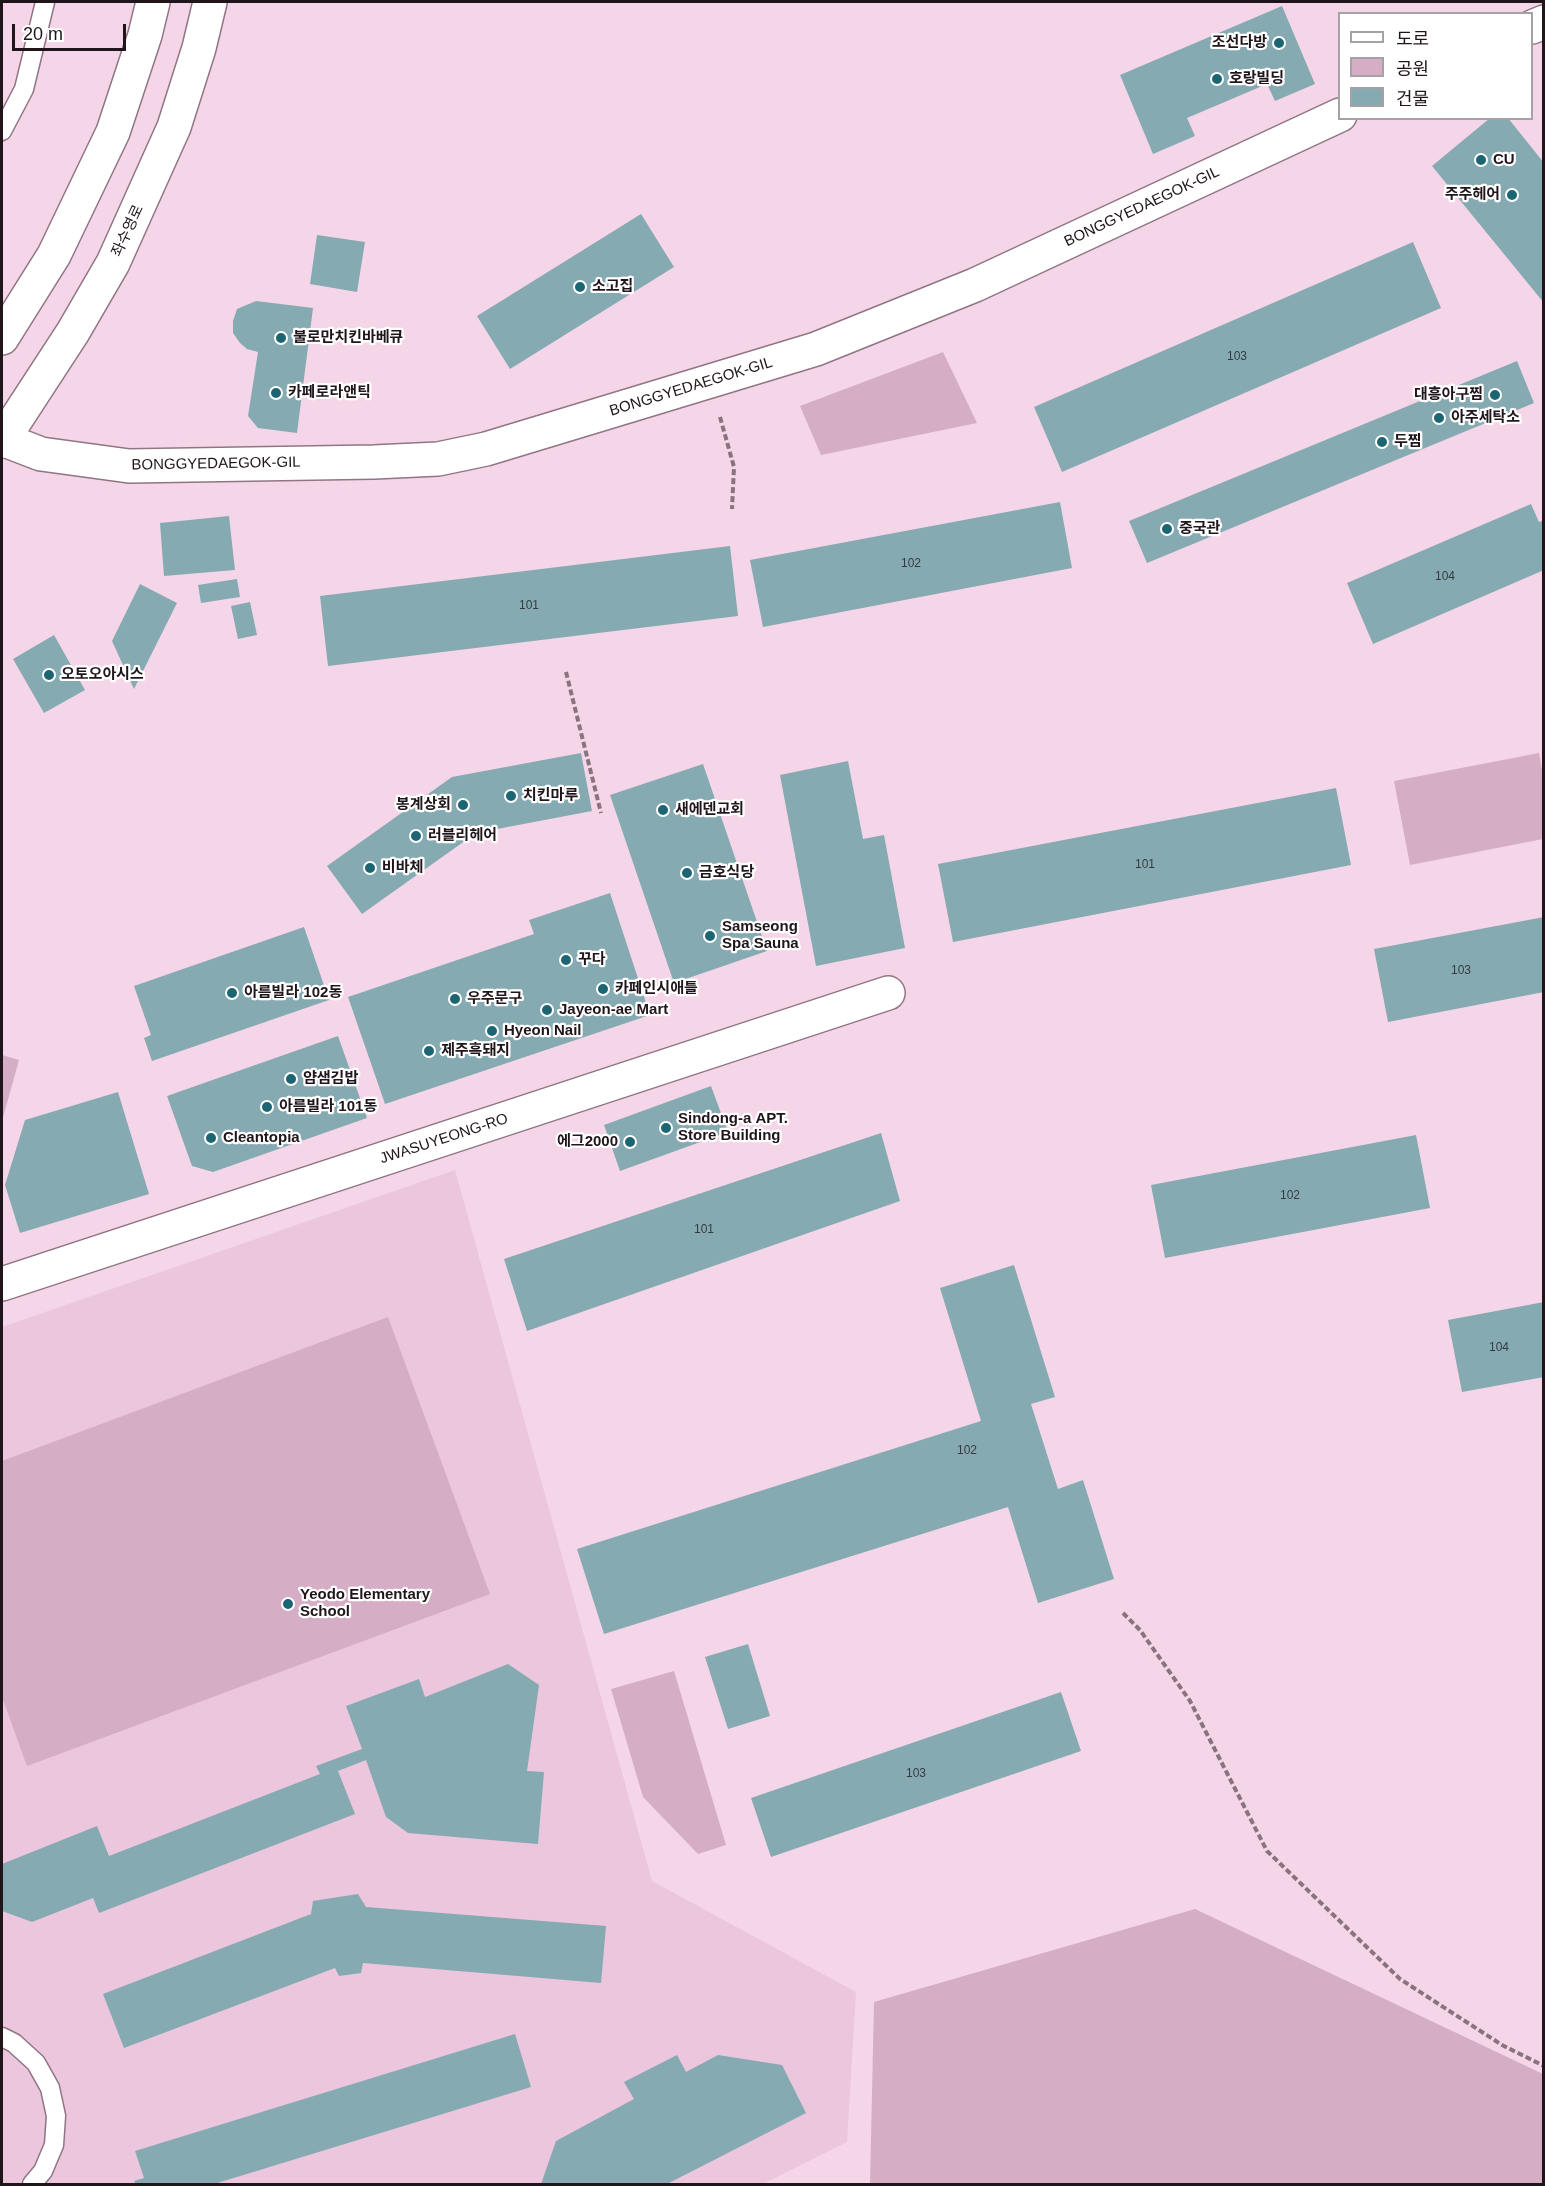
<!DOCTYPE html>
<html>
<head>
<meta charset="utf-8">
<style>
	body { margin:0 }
	#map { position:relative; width:1545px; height:2186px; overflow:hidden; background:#f5d6e8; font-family:Arial,"Noto Sans KR",sans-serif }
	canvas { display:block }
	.frame { position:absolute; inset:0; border:3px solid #1f151b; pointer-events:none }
	.legend { position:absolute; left:1338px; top:12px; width:195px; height:108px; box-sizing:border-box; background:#fff; border:2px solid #a5a1a4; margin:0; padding:8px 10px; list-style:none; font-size:18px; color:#1f151b }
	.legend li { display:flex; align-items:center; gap:12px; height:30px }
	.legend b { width:30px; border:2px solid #a5a1a4 }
	.scale { position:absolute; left:12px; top:24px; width:114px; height:27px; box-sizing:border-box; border:3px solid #1f151b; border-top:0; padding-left:8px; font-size:18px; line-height:21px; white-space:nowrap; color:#1f151b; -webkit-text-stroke:4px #fff; paint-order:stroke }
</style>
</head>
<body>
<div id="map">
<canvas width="1545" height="2186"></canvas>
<div class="frame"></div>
<ul class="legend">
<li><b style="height:8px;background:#fff"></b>도로</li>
<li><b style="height:16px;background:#d5adc5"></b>공원</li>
<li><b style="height:16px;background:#85aab2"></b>건물</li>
</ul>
<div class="scale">20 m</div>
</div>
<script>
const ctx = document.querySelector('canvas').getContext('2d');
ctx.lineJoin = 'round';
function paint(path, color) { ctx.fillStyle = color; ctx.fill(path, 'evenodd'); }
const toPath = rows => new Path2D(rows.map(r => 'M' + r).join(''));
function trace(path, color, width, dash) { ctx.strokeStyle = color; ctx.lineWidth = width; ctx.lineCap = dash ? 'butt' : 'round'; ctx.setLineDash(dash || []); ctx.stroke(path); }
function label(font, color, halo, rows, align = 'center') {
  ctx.font = font + ' Arial,"Noto Sans KR",sans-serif'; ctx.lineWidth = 4.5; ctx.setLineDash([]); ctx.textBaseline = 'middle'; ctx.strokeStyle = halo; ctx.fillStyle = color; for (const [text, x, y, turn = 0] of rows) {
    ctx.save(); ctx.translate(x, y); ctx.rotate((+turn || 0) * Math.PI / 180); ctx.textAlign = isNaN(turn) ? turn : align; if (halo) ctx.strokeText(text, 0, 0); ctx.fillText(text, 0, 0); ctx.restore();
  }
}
const built = toPath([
	[455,1170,652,1881,856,1992,847,2142,763,2184,2,2184,2,1327]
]);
const green = toPath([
	[943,352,977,423,821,455,800,406],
	[1539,753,1543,776,1543,839,1410,865,1394,781],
	[2,1055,19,1060,2,1121],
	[388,1317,490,1594,27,1766,2,1697,2,1461],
	[674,1671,726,1845,698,1854,643,1797,611,1689],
	[1195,1909,1543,2074,1543,2184,870,2184,874,2002]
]);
const building = toPath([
	[1282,6,1315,84,1275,101,1267,84,1187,118,1195,136,1153,154,1120,75],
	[1490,118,1508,118,1544,163,1544,303,1432,166],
	[641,214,674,267,510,369,477,316],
	[317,235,365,242,357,292,310,284],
	[1413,242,1441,308,1062,472,1034,407],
	[256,301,313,308,297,433,258,428,248,416,258,352,247,349,240,343,233,333,233,321,237,309],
	[1517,361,1534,403,1147,563,1129,521],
	[1060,502,1072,568,763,627,750,560],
	[1531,504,1539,522,1544,520,1544,570,1373,644,1347,583],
	[229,516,235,570,164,576,160,523],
	[730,546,738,616,328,666,320,596],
	[237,579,240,597,201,603,198,585],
	[140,584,177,603,134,689,112,641],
	[250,602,257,635,238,639,231,606],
	[54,635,85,690,44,713,13,659],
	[581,753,592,811,476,833,362,914,327,866,452,777],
	[848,761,863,839,884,835,905,948,816,966,780,775],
	[703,764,767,951,674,983,610,795],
	[1336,788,1351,865,953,942,938,864],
	[610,893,650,1015,385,1104,348,997,534,934,529,920],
	[1544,917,1544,992,1388,1022,1374,949],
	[304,927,329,1000,152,1061,144,1038,151,1035,134,986],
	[338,1036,367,1118,213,1172,192,1166,167,1096],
	[711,1086,728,1132,620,1171,604,1125],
	[118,1092,149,1194,20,1233,5,1185,25,1120],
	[881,1133,900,1201,527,1331,504,1259],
	[1416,1135,1430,1208,1165,1258,1151,1185],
	[1014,1265,1055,1397,1031,1404,1058,1489,1083,1480,1114,1579,1038,1603,1008,1507,604,1634,577,1549,981,1421,940,1288],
	[1544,1302,1544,1377,1462,1392,1448,1320],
	[748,1644,770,1716,728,1729,705,1657],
	[508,1664,539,1685,527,1771,544,1772,538,1844,408,1833,386,1817,366,1760,338,1771,355,1814,99,1913,93,1898,32,1922,2,1911,2,1864,97,1826,109,1856,320,1774,316,1766,362,1749,346,1706,419,1679,425,1697],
	[1061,1692,1081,1751,771,1857,751,1798],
	[358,1894,366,1907,606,1926,601,1983,363,1963,361,1973,339,1976,335,1968,124,2048,103,1994,311,1914,313,1901],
	[515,2034,531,2087,214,2184,136,2184,134,2181,144,2178,135,2151],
	[677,2055,686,2072,718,2055,782,2065,806,2113,667,2184,541,2184,556,2141,634,2099,624,2082]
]);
const path = toPath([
	[720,417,734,467,732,509],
	[566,672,601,813],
	[1123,1613,1140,1630,1190,1701,1267,1851,1400,1979,1502,2045,1544,2066]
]);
const service = toPath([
	[2,131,24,89,45,2],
	[2,2037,14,2043,36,2063,50,2088,56,2116,54,2145,43,2171,32,2184]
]);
const minor = toPath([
	[1532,27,1544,22],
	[2,439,41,454,129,466,374,462,438,459,486,449,816,349,975,285,1340,115]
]);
const tertiary = toPath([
	[2,338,54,255,113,132,145,35,153,2],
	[2,441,73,332,113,263,174,127,199,48,210,2],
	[2,1284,888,993]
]);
const markers = [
	[1279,43,6,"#1c6572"],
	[1217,79,6,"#1c6572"],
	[1481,160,6,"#1c6572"],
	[1512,195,6,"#1c6572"],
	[580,287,6,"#1c6572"],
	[281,338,6,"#1c6572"],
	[276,393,6,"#1c6572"],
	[1495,395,6,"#1c6572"],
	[1439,418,6,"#1c6572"],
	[1382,442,6,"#1c6572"],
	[1167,529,6,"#1c6572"],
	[49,675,6,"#1c6572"],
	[511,796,6,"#1c6572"],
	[463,805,6,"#1c6572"],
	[663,810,6,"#1c6572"],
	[416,836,6,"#1c6572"],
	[370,868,6,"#1c6572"],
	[687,873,6,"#1c6572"],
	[710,936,6,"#1c6572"],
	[566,960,6,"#1c6572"],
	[603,989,6,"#1c6572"],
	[232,993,6,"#1c6572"],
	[455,999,6,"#1c6572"],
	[547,1010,6,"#1c6572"],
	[492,1031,6,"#1c6572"],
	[429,1051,6,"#1c6572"],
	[291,1079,6,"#1c6572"],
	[267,1107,6,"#1c6572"],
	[666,1128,6,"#1c6572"],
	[211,1138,6,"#1c6572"],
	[630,1142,6,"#1c6572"],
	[288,1604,6,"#1c6572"]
];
const numberNames = [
	["103",1237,357],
	["102",911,564],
	["104",1445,577],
	["101",529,606],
	["101",1145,865],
	["103",1461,971],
	["102",1290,1196],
	["101",704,1230],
	["104",1499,1348],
	["102",967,1451],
	["103",916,1774]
];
const poiNames = [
	["조선다방",1267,43,"right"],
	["호랑빌딩",1229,79],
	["CU",1493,160],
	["주주헤어",1500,195,"right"],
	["소고집",592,287],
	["불로만치킨바베큐",293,338],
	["카페로라앤틱",288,393],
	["대흥아구찜",1483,395,"right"],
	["아주세탁소",1451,418],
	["두찜",1394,442],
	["중국관",1179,529],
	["오토오아시스",61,675],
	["치킨마루",523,796],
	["봉계상회",451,805,"right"],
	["새에덴교회",675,810],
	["러블리헤어",428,836],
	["비바체",382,868],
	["금호식당",699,873],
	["Samseong",722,927],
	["Spa Sauna",722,944],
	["꾸다",578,960],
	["카페인시애틀",615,989],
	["아름빌라 102동",244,993],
	["우주문구",467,999],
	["Jayeon-ae Mart",559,1010],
	["Hyeon Nail",504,1031],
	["제주흑돼지",441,1051],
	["얌샘김밥",303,1079],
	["아름빌라 101동",279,1107],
	["Sindong-a APT.",678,1119],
	["Store Building",678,1136],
	["Cleantopia",223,1138],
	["에그2000",618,1142,"right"],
	["Yeodo Elementary",300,1595],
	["School",300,1612]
];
const streetNames = [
	["BONGGYEDAEGOK-GIL",1142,207,-25],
	["좌수영로",128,231,-65],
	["BONGGYEDAEGOK-GIL",691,387,-17],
	["BONGGYEDAEGOK-GIL",216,464,-1],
	["JWASUYEONG-RO",444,1139,-18]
];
paint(built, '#ebc6dc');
paint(green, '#d5adc5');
paint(building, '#85aab2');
trace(service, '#907585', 21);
trace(minor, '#907585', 36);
trace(tertiary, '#907585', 36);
trace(path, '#88737f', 4, [6, 3]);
trace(service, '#fff', 18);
trace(minor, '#fff', 33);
trace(tertiary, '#fff', 33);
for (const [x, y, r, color] of markers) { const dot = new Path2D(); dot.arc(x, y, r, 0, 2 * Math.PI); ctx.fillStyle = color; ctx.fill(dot); trace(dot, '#fff', 2); }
label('12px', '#383a41', null, numberNames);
label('bold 15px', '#1f151b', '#fff', poiNames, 'left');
label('15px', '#1f151b', '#fff', streetNames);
</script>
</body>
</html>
